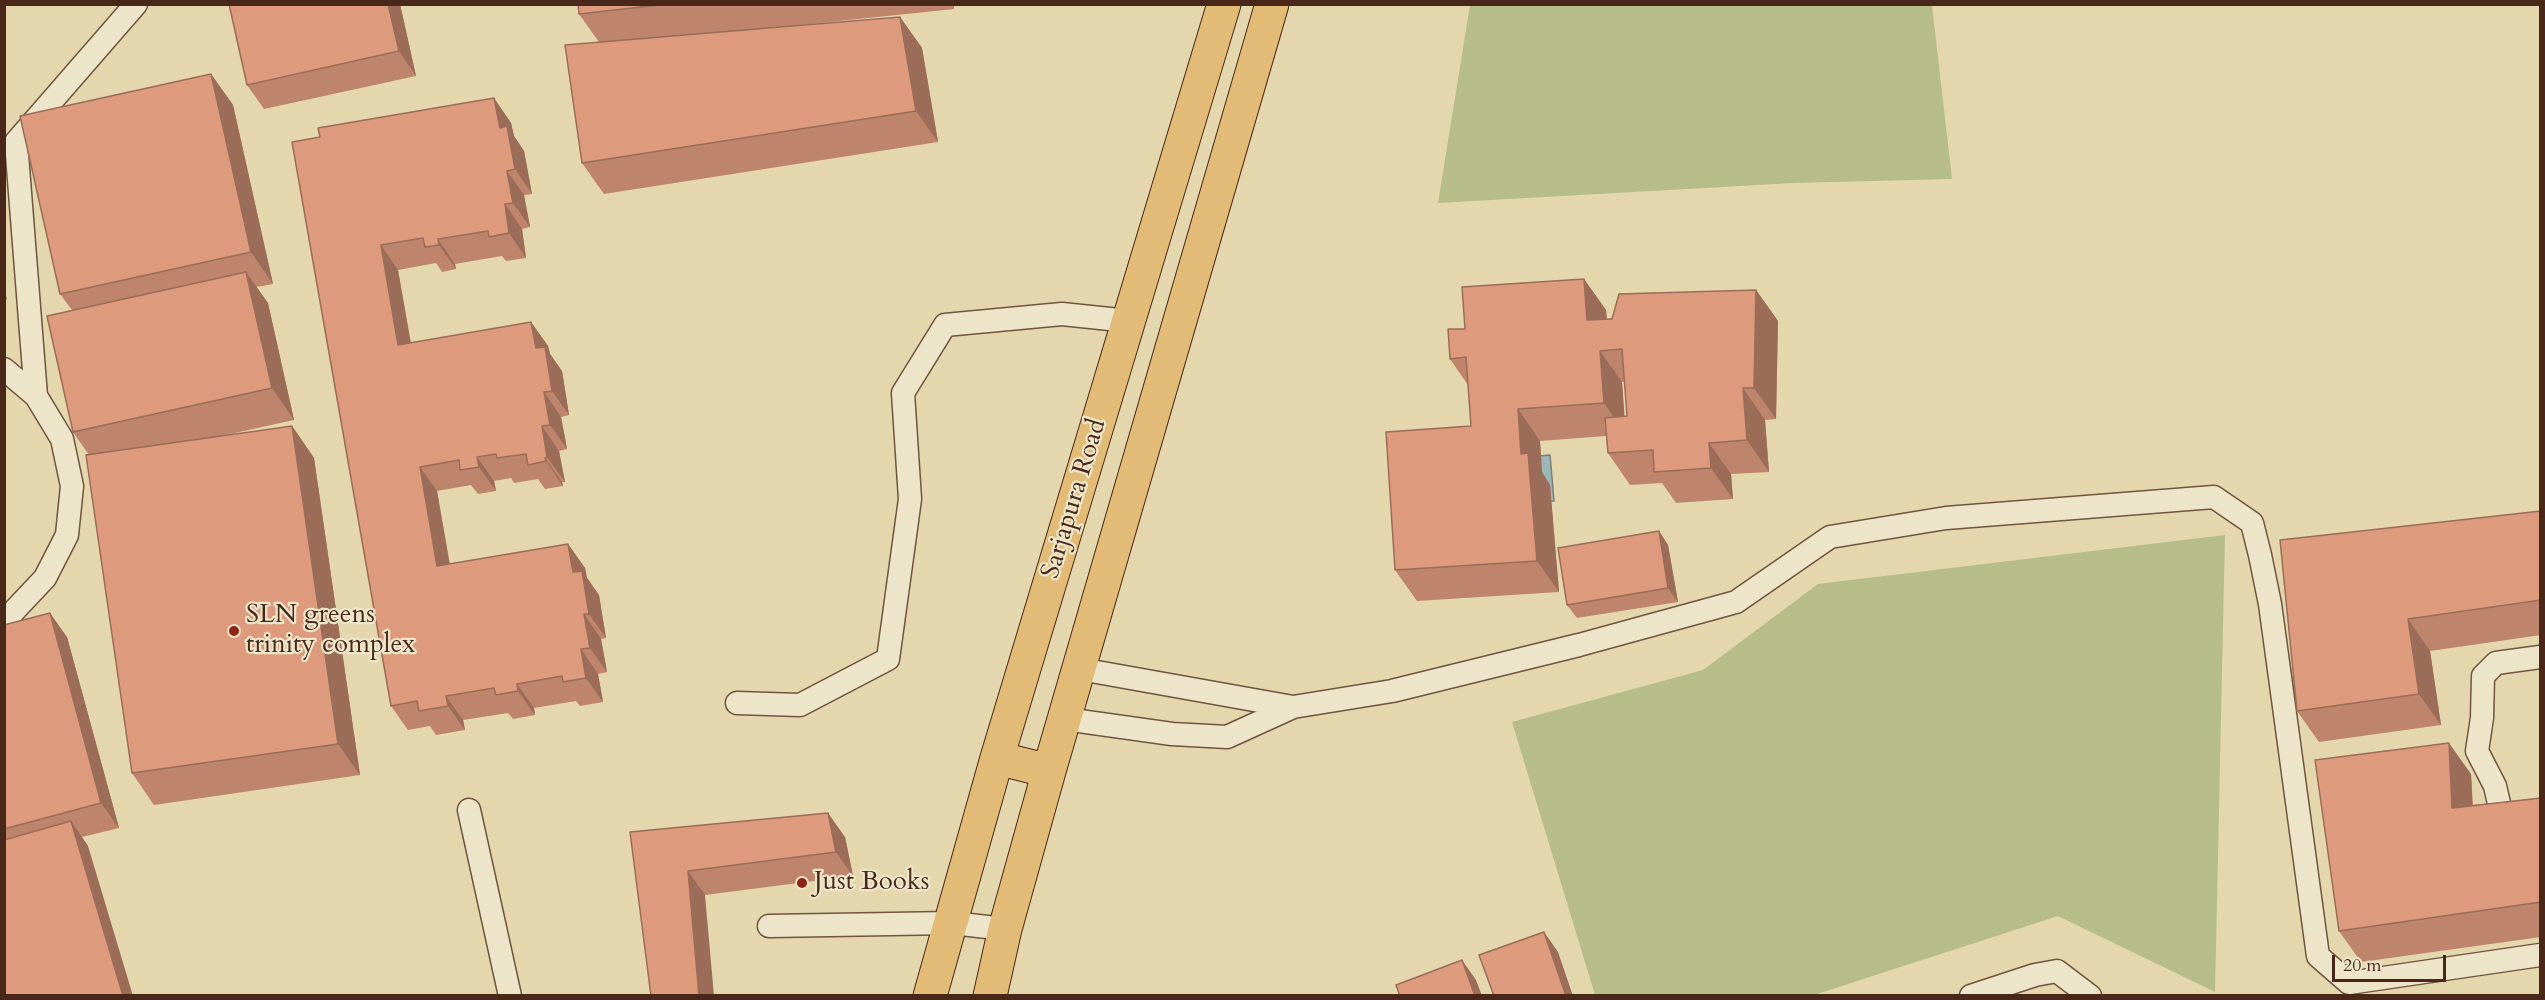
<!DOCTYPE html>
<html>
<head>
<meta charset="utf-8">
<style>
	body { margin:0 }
	#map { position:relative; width:2545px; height:1000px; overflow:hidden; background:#e4d7ae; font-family:Cardo,serif }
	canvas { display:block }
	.frame { position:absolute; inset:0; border:6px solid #49281a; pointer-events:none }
	.scale { position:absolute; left:2332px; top:955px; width:114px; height:27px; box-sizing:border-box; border:3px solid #49281a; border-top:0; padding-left:8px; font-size:18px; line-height:21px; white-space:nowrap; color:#49281a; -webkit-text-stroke:4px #ede5ca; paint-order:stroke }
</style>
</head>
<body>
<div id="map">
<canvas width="2545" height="1000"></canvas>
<div class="frame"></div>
<div class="scale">20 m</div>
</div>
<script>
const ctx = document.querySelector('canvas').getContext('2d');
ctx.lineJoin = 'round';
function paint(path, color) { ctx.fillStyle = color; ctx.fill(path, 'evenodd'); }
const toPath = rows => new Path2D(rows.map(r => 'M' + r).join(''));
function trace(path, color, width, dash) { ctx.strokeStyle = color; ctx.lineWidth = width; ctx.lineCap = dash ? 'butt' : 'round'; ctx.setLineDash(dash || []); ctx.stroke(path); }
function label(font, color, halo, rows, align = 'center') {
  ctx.font = font + ' Cardo,serif'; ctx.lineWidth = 4.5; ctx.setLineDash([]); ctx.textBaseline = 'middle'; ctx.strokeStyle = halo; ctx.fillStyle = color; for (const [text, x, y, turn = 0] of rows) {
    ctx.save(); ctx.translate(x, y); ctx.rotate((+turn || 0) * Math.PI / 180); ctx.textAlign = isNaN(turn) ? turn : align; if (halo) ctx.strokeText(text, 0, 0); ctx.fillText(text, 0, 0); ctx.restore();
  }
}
const green = toPath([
	[1470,5,1932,5,1952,179,1794,183,1438,203],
	[2225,535,2215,992,2058,916,1814,995,1595,995,1512,722,1703,670,1818,584]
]);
const water = toPath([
	[1550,455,1554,501,1522,504,1518,458,1550,455]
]);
const lane = toPath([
	[4,369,36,396,62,439,72,486,67,535,45,578,12,613,4,617],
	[36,396,16,142,136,4],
	[2540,657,2496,663,2483,676,2482,718,2477,751,2495,786,2503,821,2540,818],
	[1080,669,1293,707],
	[737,703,800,705,888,659,910,499,903,393,945,325,1062,314,1129,321],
	[1065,719,1172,734,1227,737,1293,707,1392,691,1579,645,1736,602,1830,537,1946,518,2214,497,2252,523,2260,555,2270,604,2318,956,2349,983,2540,955],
	[469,810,510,996],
	[769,926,952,923,1005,929],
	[1971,996,2035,975,2057,971,2090,996]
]);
const primary = toPath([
	[997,758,1049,771],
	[930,996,997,758,1224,4],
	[990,996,1005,929,1049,771,1272,4]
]);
const wall = toPath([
	[229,4,400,4,416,76,264,109,247,85],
	[578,4,954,4,954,9,772,28,900,17,922,48,938,142,604,194,582,163,599,42,579,14],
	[211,74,233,105,273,284,256,287,268,303,294,420,212,438,292,426,314,458,360,775,154,805,132,773,89,455,73,432,72,310,60,294],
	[494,98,511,123,514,136,524,151,532,194,524,195,530,227,522,229,526,258,506,261,502,256,455,264,456,269,442,272,436,263,398,270,411,343,531,322,548,346,550,354,562,371,569,415,561,417,567,449,559,451,565,482,562,482,563,486,545,489,538,479,514,483,511,478,494,481,496,491,478,494,471,485,437,491,450,564,568,544,585,568,587,578,599,595,606,638,601,639,607,672,598,674,603,702,580,706,576,701,534,708,535,715,513,719,508,713,463,720,465,730,436,735,430,726,408,730,391,706,320,137],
	[1584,279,1606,310,1607,319,1756,290,1778,321,1776,419,1765,420,1769,472,1731,474,1733,499,1676,503,1662,483,1630,485,1608,453,1606,436,1540,441,1542,472,1550,485,1559,592,1417,601,1395,570,1471,426,1468,385,1450,359],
	[1622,382,1625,382,1627,416,1624,416],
	[2541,511,2541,635,2430,651,2441,725,2319,742,2297,711],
	[1659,531,1668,545,1678,602,1577,618,1567,605],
	[4,625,67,637,119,828,82,837,88,846,4,996],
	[2471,774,2473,805,2541,798,2541,937,2361,962,2339,931],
	[630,832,845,837,853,876,705,895]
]);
const shadedWall = toPath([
	[388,4,400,4,416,76,399,51],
	[900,17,922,48,938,142,916,111],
	[211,74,233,105,273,284,251,252],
	[494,98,511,123,514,136,524,151,532,194,515,169,500,128],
	[507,171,524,195,530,227,513,203],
	[505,204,522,229,526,258,509,233],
	[438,239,455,264,456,269,439,245],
	[381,245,398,270,415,369,398,345],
	[246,272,268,303,294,420,272,388],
	[1584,279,1606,310,1609,351,1587,320],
	[4,287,7,300,4,297],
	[1756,290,1778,321,1776,419,1754,388],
	[531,322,548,346,550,354,562,371,569,415,552,391,536,348],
	[1600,351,1622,382,1626,435,1604,403],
	[1743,388,1765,420,1769,472,1747,440],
	[544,392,561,417,567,449,550,425],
	[1518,409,1540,441,1542,472,1550,485,1559,592,1537,561,1521,454],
	[292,426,314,458,360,775,338,744],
	[542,426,559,451,565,482,547,457],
	[1709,443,1731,474,1733,499,1711,468],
	[477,457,494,481,496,491,479,467],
	[545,458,562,482,563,486,546,461],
	[420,467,437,491,454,591,437,566],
	[1659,531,1668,545,1678,602,1668,588],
	[568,544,585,568,587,578,599,595,606,638,589,614,573,572],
	[50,613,67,637,119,828,101,803],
	[584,614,601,639,607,672,590,648],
	[2408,619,2430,651,2441,725,2419,694],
	[581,649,598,674,603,702,586,678],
	[517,684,534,708,535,715,518,691],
	[446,696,463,720,465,730,448,706],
	[2449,743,2471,774,2474,839,2452,808],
	[828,813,845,837,853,876,836,852],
	[71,821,88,846,133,996,123,996],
	[688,871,705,895,714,996,699,996],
	[1544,932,1558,952,1573,996,1566,996],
	[1462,960,1476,980,1482,996,1475,996]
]);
const building = toPath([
	[229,4,388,4,399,51,247,85,229,4],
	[578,4,668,4,579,14,578,4],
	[900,17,916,111,582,163,565,45,900,17],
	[211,74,251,252,60,294,20,116,211,74],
	[494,98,500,128,507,126,515,169,507,171,513,203,505,204,509,233,489,237,488,231,438,239,439,245,425,247,423,238,381,245,398,345,531,322,536,348,545,347,552,391,544,392,550,425,542,426,547,457,545,458,546,461,528,465,526,454,497,458,496,454,477,457,479,467,460,470,459,460,420,467,437,566,568,544,573,572,582,571,589,614,584,614,590,648,581,649,586,678,563,682,562,676,517,684,518,691,496,695,494,688,446,696,448,706,419,711,417,701,391,706,292,142,320,137,318,128,494,98],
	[246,272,272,388,73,432,47,316,246,272],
	[1584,279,1587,320,1612,319,1619,294,1756,290,1754,388,1743,388,1747,440,1709,443,1711,468,1654,472,1653,450,1608,453,1605,418,1627,416,1622,349,1600,351,1604,403,1518,409,1521,454,1528,453,1537,561,1395,570,1386,432,1471,426,1466,357,1450,359,1448,329,1465,329,1462,287,1584,279],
	[292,426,338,744,132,773,86,455,292,426],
	[2541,511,2541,600,2408,619,2419,694,2297,711,2280,540,2541,511],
	[1659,531,1668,588,1567,605,1558,548,1659,531],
	[50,613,101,803,4,829,4,625,50,613],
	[2449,743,2452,808,2541,798,2541,902,2339,931,2315,760,2449,743],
	[828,813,836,852,688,871,699,996,651,996,630,832,828,813],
	[71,821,123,996,4,996,4,840,71,821],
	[1544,932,1566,996,1494,996,1479,955,1544,932],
	[1462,960,1475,996,1400,996,1396,985,1462,960]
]);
const markers = [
	[234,631,6,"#8f2418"],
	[802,883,6,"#8f2418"]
];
const streetNames = [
	["Sarjapura Road",1075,499,-73]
];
const poiNames = [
	["SLN greens",246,616],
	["trinity complex",246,646],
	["Just Books",814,883]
];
paint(green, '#b7bd88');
paint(water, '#9bb7b6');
trace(water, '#7a7e78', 1.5);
trace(lane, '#70543f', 25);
trace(primary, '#49281a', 35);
trace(lane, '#ede5ca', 22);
trace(primary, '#e2bc77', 33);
paint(wall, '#be846c');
paint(shadedWall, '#9b6c58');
paint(building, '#dd9a7d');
trace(building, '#9b6c58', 1.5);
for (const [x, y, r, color] of markers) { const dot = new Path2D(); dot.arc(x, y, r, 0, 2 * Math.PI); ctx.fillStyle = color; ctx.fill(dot); trace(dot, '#ede5ca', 2); }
label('26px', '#49281a', '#ede5ca', streetNames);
label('26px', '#49281a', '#ede5ca', poiNames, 'left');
</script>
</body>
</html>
